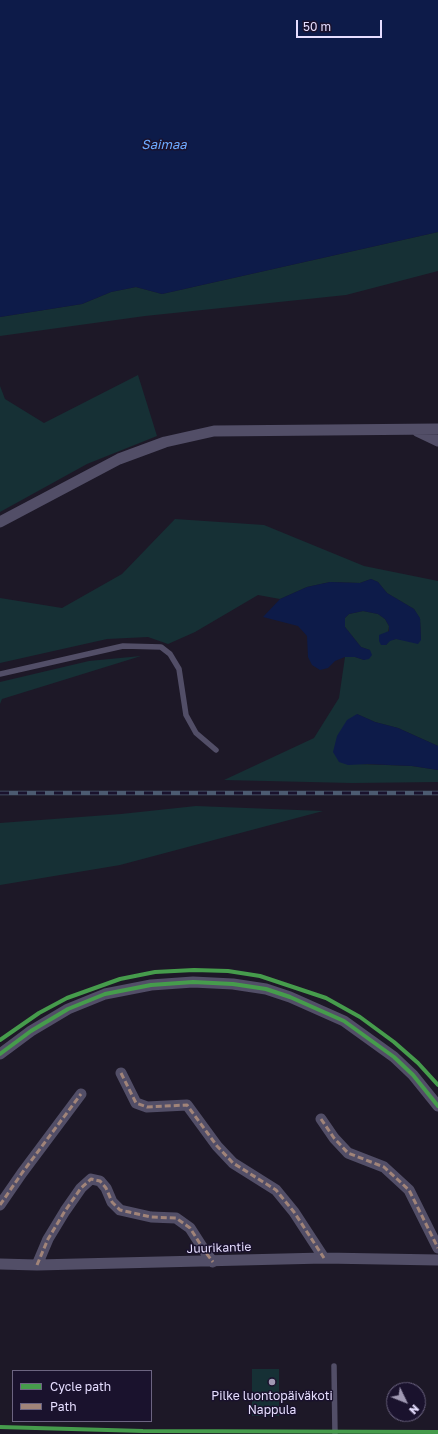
<!DOCTYPE html>
<html>
<head>
<meta charset="utf-8">
<style>
	body { margin:0 }
	#map { position:relative; width:438px; height:1434px; overflow:hidden; background:#1d1827; font-family:"Golos Text",sans-serif }
	canvas { display:block }
	.legend { position:absolute; left:12px; top:1370px; width:140px; height:52px; box-sizing:border-box; background:#1a122d; border:1px solid #6c6481; margin:0; padding:5px 7px; list-style:none; font-size:12px; color:#e6deff }
	.legend li { display:flex; align-items:center; gap:8px; height:20px }
	.legend b { width:20px; border:1px solid #6c6481 }
	.north { position:absolute; left:386px; top:1382px; width:40px; height:40px; box-sizing:border-box; background:#1a122d; border:1px solid #6c6481; border-radius:50%; rotate:133deg; font-size:11px; font-weight:700; line-height:16px; text-align:center; color:#e6deff }
	.north::after { content:''; display:block; margin:auto; width:14px; height:18px; background:#a099b3; clip-path:polygon(50% 0,100% 100%,50% 72%,0 100%) }
	.scale { position:absolute; left:296px; top:20px; width:86px; height:18px; box-sizing:border-box; border:2px solid #e6deff; border-top:0; padding-left:5px; font-size:12px; line-height:14px; white-space:nowrap; color:#e6deff; -webkit-text-stroke:3px #1a122d; paint-order:stroke }
</style>
</head>
<body>
<div id="map">
<canvas width="438" height="1434"></canvas>
<ul class="legend">
<li><b style="height:5px;background:#469c4c"></b>Cycle path</li>
<li><b style="height:5px;background:#a18479"></b>Path</li>
</ul>
<div class="north">N</div>
<div class="scale">50 m</div>
</div>
<script>
const ctx = document.querySelector('canvas').getContext('2d');
ctx.lineJoin = 'round';
function paint(path, color) { ctx.fillStyle = color; ctx.fill(path, 'evenodd'); }
const toPath = rows => new Path2D(rows.map(r => 'M' + r).join(''));
function trace(path, color, width, dash) { ctx.strokeStyle = color; ctx.lineWidth = width; ctx.lineCap = dash ? 'butt' : 'round'; ctx.setLineDash(dash || []); ctx.stroke(path); }
function label(font, color, halo, rows, align = 'center') {
  ctx.font = font + ' "Golos Text",sans-serif'; ctx.lineWidth = 3; ctx.setLineDash([]); ctx.textBaseline = 'middle'; ctx.strokeStyle = halo; ctx.fillStyle = color; for (const [text, x, y, turn = 0] of rows) {
    ctx.save(); ctx.translate(x, y); ctx.rotate((+turn || 0) * Math.PI / 180); ctx.textAlign = isNaN(turn) ? turn : align; if (halo) ctx.strokeText(text, 0, 0); ctx.fillText(text, 0, 0); ctx.restore();
  }
}
const green = toPath([
	[438,232,438,271,346,295,145,316,0,336,0,317,82,304,111,292,136,287,162,294],
	[138,375,157,436,87,464,0,512,0,386,5,399,44,423],
	[175,519,264,525,364,566,438,581,438,746,398,728,375,722,357,714,360,764,412,766,438,770,438,782,352,783,224,780,314,738,339,698,345,657,355,657,364,660,370,650,361,647,345,627,345,618,349,614,363,611,378,614,385,619,389,626,386,645,390,640,396,639,421,640,420,619,414,609,387,593,378,582,371,579,360,583,330,582,307,587,280,599,258,595,195,632,168,644,148,637,107,639,0,663,0,598,62,608,122,574],
	[141,656,2,699,0,704,0,682,89,661],
	[196,806,323,811,120,865,0,885,0,823,121,814],
	[252,1369,279,1369,279,1416,252,1416]
]);
const water = toPath([
	[0,0,438,0,438,232,162,294,136,287,111,292,82,304,0,317],
	[371,579,378,582,387,593,414,609,420,618,421,640,418,644,396,639,390,641,386,645,381,645,379,641,379,635,389,631,389,626,385,619,378,614,363,611,349,614,345,618,345,627,361,647,370,650,372,655,369,659,364,660,355,657,345,657,335,661,328,668,320,670,312,665,308,657,307,636,298,626,263,617,280,599,307,587,330,582,360,583],
	[357,714,375,722,398,728,438,746,438,770,412,766,368,764,348,765,339,762,333,752,337,736,347,720]
]);
const lane = toPath([
	[0,674,123,646,161,647,170,654,179,669,186,715,196,733,216,750],
	[334,1366,335,1434]
]);
const street = toPath([
	[417,431,438,441],
	[0,522,119,459,165,442,214,431,438,429],
	[0,1054,31,1031,68,1009,105,994,151,985,193,982,233,984,266,989,290,997,344,1021,394,1057,413,1075,438,1106],
	[121,1073,136,1103,147,1107,187,1105,217,1146,233,1163,276,1190,294,1212,324,1258],
	[321,1119,334,1138,348,1153,384,1167,409,1190,438,1248],
	[0,1205,22,1173,81,1094],
	[0,1264,37,1265,324,1258,438,1260],
	[37,1265,48,1239,65,1211,81,1188,91,1179,100,1181,106,1188,112,1202,120,1210,151,1217,176,1218,190,1228,206,1253,213,1262]
]);
const rail = toPath([
	[0,793,438,793]
]);
const quiet = toPath([
	[121,1073,136,1103,147,1107,187,1105,217,1146,233,1163,276,1190,294,1212,324,1258],
	[321,1119,334,1138,348,1153,384,1167,409,1190,438,1248],
	[0,1205,22,1173,81,1094],
	[37,1265,48,1239,65,1211,81,1188,91,1179,100,1181,106,1188,112,1202,120,1210,151,1217,176,1218,190,1228,206,1253,213,1262]
]);
const cycleway = toPath([
	[0,1040,39,1013,67,998,120,979,155,972,194,970,228,971,260,976,326,998,360,1017,394,1042,418,1063,438,1085],
	[0,1054,31,1031,68,1009,105,994,151,985,193,982,233,984,266,989,290,997,344,1021,394,1057,413,1075,438,1106],
	[0,1427,143,1431,438,1432]
]);
const markers = [
	[272,1382,4,"#a099b3"]
];
const streetNames = [
	["Juurikantie",219,1248,-2]
];
const poiNames = [
	["Pilke luontopäiväkoti",272,1396],
	["Nappula",272,1410]
];
const waterNames = [
	["Saimaa",164,145]
];
paint(green, '#163035');
paint(water, '#0d1b49');
trace(lane, '#524e67', 5.5);
trace(street, '#524e67', 11);
trace(rail, '#4c5b71', 4.5);
trace(rail, '#1a122d', 3, [9]);
trace(quiet, '#a18479', 3, [6, 3]);
trace(cycleway, '#469c4c', 4);
for (const [x, y, r, color] of markers) { const dot = new Path2D(); dot.arc(x, y, r, 0, 2 * Math.PI); ctx.fillStyle = color; ctx.fill(dot); trace(dot, '#1a122d', 1.5); }
label('12px', '#e6deff', '#1a122d', streetNames);
label('12px', '#e6deff', '#1a122d', poiNames);
label('italic 13px', '#6ca9ff', '#1a122d', waterNames);
</script>
</body>
</html>
